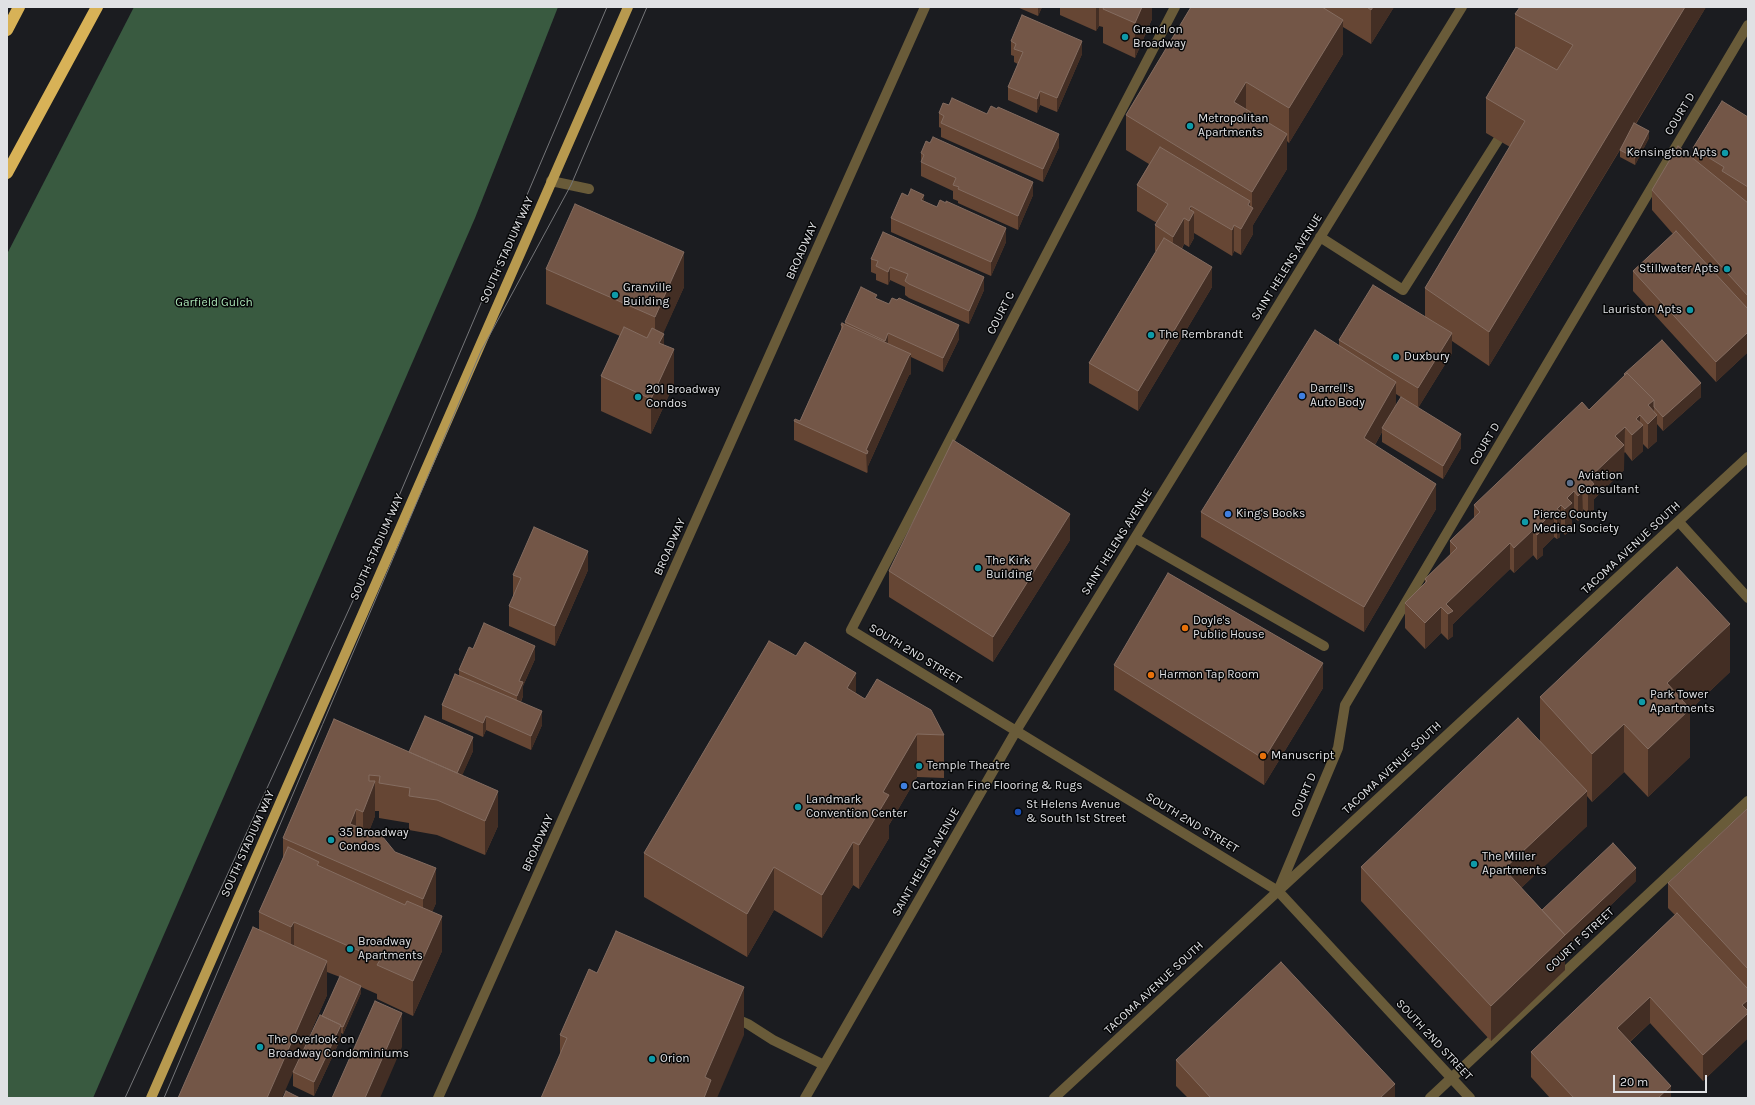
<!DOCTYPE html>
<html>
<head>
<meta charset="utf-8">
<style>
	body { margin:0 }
	#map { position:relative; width:1755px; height:1105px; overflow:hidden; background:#1b1c20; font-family:Karla,sans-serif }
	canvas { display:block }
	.frame { position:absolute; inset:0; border:8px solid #e0e1e4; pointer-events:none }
	.scale { position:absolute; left:1613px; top:1075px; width:94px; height:18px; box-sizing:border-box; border:2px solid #e0e1e4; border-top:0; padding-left:5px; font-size:12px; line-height:14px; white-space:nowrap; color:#e0e1e4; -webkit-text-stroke:3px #060708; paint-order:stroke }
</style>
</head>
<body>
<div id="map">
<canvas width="1755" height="1105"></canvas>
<div class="frame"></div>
<div class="scale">20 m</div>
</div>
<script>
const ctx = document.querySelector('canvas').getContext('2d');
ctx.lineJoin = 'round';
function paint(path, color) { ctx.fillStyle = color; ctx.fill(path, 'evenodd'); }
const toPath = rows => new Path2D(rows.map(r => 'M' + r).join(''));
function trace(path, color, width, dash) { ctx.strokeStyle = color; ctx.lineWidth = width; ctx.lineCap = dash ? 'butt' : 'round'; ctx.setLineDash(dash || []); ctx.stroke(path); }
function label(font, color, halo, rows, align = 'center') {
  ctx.font = font + ' Karla,sans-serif'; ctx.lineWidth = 3; ctx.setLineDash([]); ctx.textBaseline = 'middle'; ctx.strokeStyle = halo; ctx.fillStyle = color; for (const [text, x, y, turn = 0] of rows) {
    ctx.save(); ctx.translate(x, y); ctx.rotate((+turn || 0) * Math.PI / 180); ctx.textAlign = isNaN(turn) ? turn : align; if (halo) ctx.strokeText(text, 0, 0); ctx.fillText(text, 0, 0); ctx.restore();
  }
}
const forest = toPath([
	[134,7,558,7,475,218,93,1098,7,1098,7,254]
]);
const minor = toPath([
	[1175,7,851,630,1278,891,1470,1098],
	[551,181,589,189],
	[1320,237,1403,290,1498,140],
	[1679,522,1748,598],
	[1135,538,1324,646],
	[1278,891,1338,748,1345,705,1748,25],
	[732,1017,748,1024,773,1040,824,1065],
	[438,1098,925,7],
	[805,1098,1016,731,1462,7],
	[1054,1098,1748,457],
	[1430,1098,1748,801]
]);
const major = toPath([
	[151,1098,628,7]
]);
const highway = toPath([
	[7,30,19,7],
	[7,173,97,7]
]);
const tram = toPath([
	[125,1098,373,557,607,7],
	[164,1098,481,351,571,185,647,7]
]);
const wall = toPath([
	[1017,7,1042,7,1038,16],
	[1057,7,1152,7,1152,19,1135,58,1103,43,1103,27,1099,26,1096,31,1060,15,1060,8],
	[1191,7,1394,7,1371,44,1343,27,1343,54,1289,143,1287,141,1287,169,1253,225,1253,234,1241,255,1234,251,1232,256,1194,233,1194,238,1189,247,1184,244,1182,249,1212,287,1138,411,1089,383,1089,363,1156,251,1155,251,1155,225,1157,223,1137,211,1137,185,1149,164,1126,150,1126,115],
	[1520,7,1706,7,1636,124,1649,138,1635,165,1620,157,1620,150,1489,366,1452,341,1452,353,1418,408,1396,394,1396,406,1461,448,1443,479,1382,442,1382,432,1375,445,1436,509,1364,632,1201,537,1201,512,1339,346,1339,340,1425,317,1425,288,1510,147,1486,133,1486,98,1515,48,1515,14],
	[1011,41,1082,54,1057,112,1040,105,1037,113,1008,100,1008,87,1018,64,1014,62,1014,56,1011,55],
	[939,113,1059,147,1043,182,941,137,941,128,939,127],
	[1748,117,1748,352,1716,382,1633,291,1633,271,1673,234,1652,210,1652,190,1693,157,1693,148],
	[921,153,1033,195,1018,230,958,203,958,201,953,199,953,191,921,176],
	[908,196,924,201,1006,242,991,276,891,232,891,218],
	[871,259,984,290,969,324,909,298,905,295,905,287,890,280,888,285,876,280,876,274,871,272],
	[546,269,684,287,663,333,664,345,674,384,651,434,601,411,601,376,620,336,546,304],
	[877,299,959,339,943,372,911,357,911,374,909,375,868,466,868,471,867,473,794,440,794,421,800,421,841,330,841,325,845,324,845,322],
	[1624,374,1701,397,1663,431,1657,424,1657,441,1648,449,1643,444,1643,451,1632,461,1625,452,1624,453,1624,470,1594,499,1594,509,1588,515,1583,509,1583,516,1578,521,1574,517,1572,519,1572,529,1565,535,1561,530,1560,532,1560,537,1557,539,1554,537,1543,548,1543,555,1537,560,1533,555,1514,573,1510,569,1453,624,1453,636,1448,640,1441,633,1425,649,1405,628,1405,603,1425,583,1425,579,1450,555,1450,541,1474,519,1474,505,1589,410,1624,376],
	[1070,540,993,662,889,597,889,571],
	[588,570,555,646,509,626,509,606,514,595,513,595,513,575],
	[473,649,535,659,523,686,523,696,521,702,542,725,531,750,486,730,483,737,442,719,442,705,459,676,459,670],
	[1114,665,1323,688,1264,785,1114,690],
	[1730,672,1690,710,1690,757,1648,797,1624,772,1592,802,1587,796,1587,826,1521,888,1542,910,1636,881,1565,949,1565,970,1491,1041,1361,901,1361,867,1540,741,1540,697],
	[856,693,865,699,944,735,944,778,917,777,889,825,889,838,859,889,853,885,822,938,774,910,747,957,644,897,644,853],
	[334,719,409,752,473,751,462,775,498,826,485,855,437,835,409,830,409,823,379,818,379,811,375,811,375,816,369,831,436,903,432,912,442,951,413,1016,377,999,377,994,361,987,361,993,343,1034,341,1033,341,1038,314,1096,293,1086,293,1072,259,930,259,912,283,858,283,838],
	[327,972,340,977,322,1016,294,1070,327,995],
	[1748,808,1748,1038,1703,1081,1650,1023,1630,1042,1671,1098,1550,1098,1531,1077,1531,1052,1675,915,1668,908,1668,883],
	[560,1035,744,1035,560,1054],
	[1176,1060,1395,1098,1188,1098,1176,1086]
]);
const shadedWall = toPath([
	[1038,7,1042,7,1038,16],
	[1096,7,1099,7,1099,26,1096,31],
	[1142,7,1152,7,1152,19,1135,58,1135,23],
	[1373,7,1394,7,1371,44,1371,10],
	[1685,7,1706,7,1489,366,1489,332],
	[1343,20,1343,54,1289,143,1289,108],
	[1082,41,1082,54,1057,112,1057,98],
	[1246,82,1246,116,1234,102],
	[1040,91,1040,105,1037,113,1037,99],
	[1649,131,1649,138,1635,165,1635,158],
	[1059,134,1059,147,1043,182,1043,169],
	[1287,134,1287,169,1253,225,1253,234,1241,255,1241,229,1248,205,1250,201,1250,214,1252,210,1252,192],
	[1033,182,1033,195,1018,230,1018,216],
	[924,195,924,208,921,200],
	[1191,206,1191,217,1194,212,1194,238,1189,247,1189,209],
	[1184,218,1184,244,1173,262,1173,237],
	[1234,225,1234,251,1232,256,1232,230],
	[1006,228,1006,242,991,276,991,262],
	[684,252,684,287,655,352,655,317],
	[890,267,890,280,888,285,888,272],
	[1212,267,1212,287,1138,411,1138,391],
	[984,277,984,290,969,324,969,311],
	[959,325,959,339,943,372,943,358],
	[1748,332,1748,352,1716,382,1716,362],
	[888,333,888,347,885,354,885,341],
	[1452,333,1452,353,1418,408,1418,388],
	[664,334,664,368,659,343],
	[674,349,674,384,651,434,651,399],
	[911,354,911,374,909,375,868,466,868,471,867,473,866,450,909,356],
	[1396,382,1396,408,1382,428,1382,432,1364,464,1364,438],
	[1701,383,1701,397,1663,431,1663,417],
	[1654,400,1654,418,1657,415,1657,441,1648,449,1648,405],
	[1640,415,1640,428,1643,425,1643,451,1632,461,1632,435,1636,419],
	[1625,427,1624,470,1594,499,1594,509,1588,515,1588,489,1589,478,1615,436],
	[1461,434,1461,448,1443,479,1443,466],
	[1582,483,1583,516,1578,521,1578,496,1579,487],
	[1436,484,1436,509,1364,632,1364,607],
	[1574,491,1574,517,1572,519,1572,529,1565,535,1565,509,1567,498],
	[1561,505,1561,530,1560,532,1560,537,1557,539,1557,509],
	[1554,511,1554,537,1543,548,1543,555,1537,560,1537,535,1540,525],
	[1070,514,1070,540,993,662,993,637],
	[1533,530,1533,555,1514,573,1514,548],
	[1510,543,1510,569,1453,624,1453,636,1448,640,1448,614,1446,604],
	[588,551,588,570,555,646,555,626],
	[1441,607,1441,633,1425,649,1425,623],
	[1730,624,1730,672,1690,710,1690,757,1648,797,1648,749,1667,683],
	[535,646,535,659,523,686,523,696,517,710,517,696,519,681],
	[1323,663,1323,688,1264,785,1264,759],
	[856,673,856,716,847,688],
	[542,711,542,725,531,750,531,736],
	[486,716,486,730,483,737,483,723],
	[1624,724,1624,772,1592,802,1592,754],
	[917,734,917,777,889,825,889,838,859,889,859,845,883,792],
	[473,737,473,751,454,794,454,780],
	[369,775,369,795,375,781,375,816,363,847,363,812],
	[498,791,498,826,485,855,485,821],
	[1587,791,1587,826,1504,904,1504,869],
	[356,809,356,844,350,824],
	[853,842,853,885,822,938,822,895],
	[774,867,774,910,747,957,747,914],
	[436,868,436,903,423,934,423,899],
	[1636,868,1636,881,1565,949,1565,970,1491,1041,1491,1006],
	[442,916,442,951,413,1016,413,981],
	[294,922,294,956,291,961,291,927],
	[327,961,327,995,282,1098,267,1098],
	[361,986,361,993,343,1034,343,1027],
	[744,987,744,1035,717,1098,704,1098,705,1077],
	[1650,997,1650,1023,1617,1053,1617,1028],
	[1748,1000,1748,1038,1703,1081,1703,1055,1742,1005],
	[402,1013,402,1047,380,1098,365,1098],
	[341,1025,341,1038,314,1096,314,1082],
	[1395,1084,1395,1098,1380,1098],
	[1671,1086,1671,1098,1658,1098]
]);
const building = toPath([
	[1104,7,1142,7,1135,23,1103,9,1104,7],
	[1191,7,1322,7,1343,20,1289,108,1246,82,1234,102,1287,134,1252,192,1126,115,1191,7],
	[1367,7,1373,7,1371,10,1367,7],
	[1520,7,1685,7,1489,332,1425,288,1525,121,1486,98,1516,47,1557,70,1573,45,1515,14,1520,7],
	[1022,15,1082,41,1057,98,1040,91,1037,99,1008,87,1023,52,1014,49,1016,44,1011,41,1022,15],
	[952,98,987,114,991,106,997,109,998,107,1059,134,1043,169,941,123,944,116,939,113,943,103,949,105,952,98],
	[1722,101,1748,117,1748,187,1722,171,1724,167,1693,148,1722,101],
	[1634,123,1649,131,1635,158,1620,150,1634,123],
	[933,137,1033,182,1018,216,958,189,959,187,953,185,956,178,921,162,924,155,921,153,926,141,930,143,933,137],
	[1678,146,1748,203,1748,296,1652,190,1678,146],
	[1160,147,1250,201,1248,205,1253,208,1241,229,1234,225,1232,230,1191,206,1189,209,1194,212,1189,221,1184,218,1173,237,1155,225,1168,204,1137,185,1160,147],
	[911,189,924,195,921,200,937,207,940,200,946,203,946,201,1006,228,991,262,891,218,902,193,908,196,911,189],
	[575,204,684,252,655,317,546,269,575,204],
	[1676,231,1748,309,1748,332,1716,362,1633,271,1676,231],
	[883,232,984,277,969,311,909,284,905,281,908,274,890,267,888,272,876,266,878,261,871,259,883,232],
	[1164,238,1212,267,1138,391,1089,363,1164,238],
	[1373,285,1452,333,1418,388,1339,340,1373,285],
	[861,287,877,295,875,298,889,304,892,298,897,300,899,298,959,325,943,358,888,333,885,341,845,322,861,287],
	[842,323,911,354,909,356,866,450,868,451,867,454,794,421,795,419,800,421,843,326,841,325,842,323],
	[624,327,647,338,652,328,664,334,659,343,674,349,651,399,601,376,624,327],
	[1315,330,1396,382,1364,438,1436,484,1364,607,1201,512,1315,330],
	[1662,340,1701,383,1663,417,1654,407,1654,400,1627,373,1625,375,1624,374,1662,340],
	[1627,373,1654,400,1648,405,1657,415,1648,424,1640,415,1636,419,1643,425,1632,435,1625,427,1615,436,1624,445,1589,478,1594,484,1588,489,1582,483,1579,487,1583,491,1578,496,1574,491,1567,498,1572,503,1565,509,1561,505,1557,509,1560,511,1557,514,1554,511,1540,525,1543,529,1537,535,1533,530,1514,548,1510,543,1446,604,1453,611,1448,614,1441,607,1425,623,1405,603,1427,581,1425,579,1457,548,1450,541,1480,512,1474,505,1582,402,1589,410,1627,373],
	[1401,397,1461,434,1443,466,1382,428,1401,397],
	[953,440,1070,514,993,637,889,571,953,440],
	[534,527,588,551,555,626,509,606,521,578,513,575,534,527],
	[1677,567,1730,624,1667,683,1690,709,1648,749,1624,724,1592,754,1540,697,1677,567],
	[1168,573,1323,663,1264,759,1114,665,1168,573],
	[484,623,535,646,519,681,523,682,517,696,459,670,469,647,473,649,484,623],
	[769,641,796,656,805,642,856,673,847,688,865,699,877,679,931,710,944,735,917,734,883,792,889,795,859,845,853,842,822,895,774,867,747,914,644,853,769,641],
	[455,674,542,711,531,736,486,716,483,723,442,705,455,674],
	[425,716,473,737,457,773,409,752,425,716],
	[1518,718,1587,791,1504,869,1565,935,1491,1006,1361,867,1518,718],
	[334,719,498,791,485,821,437,800,409,796,410,788,379,783,380,776,369,775,369,781,375,781,363,812,356,809,350,824,382,836,395,852,436,868,423,899,283,838,334,719],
	[1748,808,1748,969,1668,883,1748,808],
	[1613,843,1636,868,1565,935,1542,910,1613,843],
	[288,847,319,862,317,865,405,905,407,901,442,916,413,981,377,965,380,960,294,922,291,927,259,912,288,847],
	[1677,913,1748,989,1748,1000,1742,1005,1748,1011,1748,1013,1703,1055,1650,997,1617,1028,1671,1086,1658,1098,1574,1098,1531,1052,1677,913],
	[253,927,327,961,267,1098,178,1098,253,927],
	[616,931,744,987,705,1077,711,1080,704,1098,541,1098,567,1038,560,1035,589,969,597,973,616,931],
	[1281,962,1395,1084,1380,1098,1211,1098,1176,1060,1281,962],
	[340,976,361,986,343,1027,340,1026,341,1025,322,1016,340,976],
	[375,1001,402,1013,365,1098,332,1098,375,1001],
	[320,1015,341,1025,314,1082,293,1072,320,1015],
	[286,1091,300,1098,283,1098,286,1091]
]);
const markers = [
	[1125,37,4,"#0f9aa8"],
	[1190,126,4,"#0f9aa8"],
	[1725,153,4,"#0f9aa8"],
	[1727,269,4,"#0f9aa8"],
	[615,295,4,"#0f9aa8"],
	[1690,310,4,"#0f9aa8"],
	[1151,335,4,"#0f9aa8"],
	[1396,357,4,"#0f9aa8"],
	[1302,396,4,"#3f7fe0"],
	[638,397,4,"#0f9aa8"],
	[1570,483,4,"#5c6f8a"],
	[1228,514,4,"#3f7fe0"],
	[1525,522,4,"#0f9aa8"],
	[978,568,4,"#0f9aa8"],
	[1185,628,4,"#e8710a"],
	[1151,675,4,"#e8710a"],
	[1642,702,4,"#0f9aa8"],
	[1263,756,4,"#e8710a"],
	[919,766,4,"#0f9aa8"],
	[904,786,4,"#3f7fe0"],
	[798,807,4,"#0f9aa8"],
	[1018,812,4,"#1a4fb4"],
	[331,840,4,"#0f9aa8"],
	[1474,864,4,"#0f9aa8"],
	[350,949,4,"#0f9aa8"],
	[260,1047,4,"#0f9aa8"],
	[652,1059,4,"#0f9aa8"]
];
const poiNames = [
	["Grand on",1133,30],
	["Broadway",1133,44],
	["Metropolitan",1198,119],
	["Apartments",1198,133],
	["Kensington Apts",1717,153,"right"],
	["Stillwater Apts",1719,269,"right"],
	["Granville",623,288],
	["Building",623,302],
	["Lauriston Apts",1682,310,"right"],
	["The Rembrandt",1159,335],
	["Duxbury",1404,357],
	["Darrell's",1310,389],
	["Auto Body",1310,403],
	["201 Broadway",646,390],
	["Condos",646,404],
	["Aviation",1578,476],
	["Consultant",1578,490],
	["King's Books",1236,514],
	["Pierce County",1533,515],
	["Medical Society",1533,529],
	["The Kirk",986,561],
	["Building",986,575],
	["Doyle's",1193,621],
	["Public House",1193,635],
	["Harmon Tap Room",1159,675],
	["Park Tower",1650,695],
	["Apartments",1650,709],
	["Manuscript",1271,756],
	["Temple Theatre",927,766],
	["Cartozian Fine Flooring & Rugs",912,786],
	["Landmark",806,800],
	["Convention Center",806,814],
	["St Helens Avenue",1026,805],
	["& South 1st Street",1026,819],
	["35 Broadway",339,833],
	["Condos",339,847],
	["The Miller",1482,857],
	["Apartments",1482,871],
	["Broadway",358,942],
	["Apartments",358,956],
	["The Overlook on",268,1040],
	["Broadway Condominiums",268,1054],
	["Orion",660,1059]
];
const streetNames = [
	["COURT D",1680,114,-59],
	["SOUTH STADIUM WAY",507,250,-66],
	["BROADWAY",802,251,-66],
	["SAINT HELENS AVENUE",1287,267,-58],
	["COURT C",1001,313,-63],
	["COURT D",1485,444,-59],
	["SAINT HELENS AVENUE",1117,542,-58],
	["SOUTH STADIUM WAY",377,547,-66],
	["BROADWAY",670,547,-66],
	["TACOMA AVENUE SOUTH",1631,548,-43],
	["SOUTH 2ND STREET",915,654,31],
	["TACOMA AVENUE SOUTH",1392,768,-43],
	["COURT D",1304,795,-67],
	["SOUTH 2ND STREET",1192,823,31],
	["BROADWAY",538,843,-66],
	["SOUTH STADIUM WAY",248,844,-66],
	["SAINT HELENS AVENUE",926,862,-60],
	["COURT F STREET",1580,940,-43],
	["TACOMA AVENUE SOUTH",1154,988,-43],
	["SOUTH 2ND STREET",1434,1040,47]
];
const parkNames = [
	["Garfield Gulch",214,303]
];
paint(forest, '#395a40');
trace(minor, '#695b39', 10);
trace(major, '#b89a4f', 10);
trace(highway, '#d8b257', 12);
trace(tram, '#757679', 1);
paint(wall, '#664634');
paint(shadedWall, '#432e24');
paint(building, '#735647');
trace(building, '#846c60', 1);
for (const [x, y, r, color] of markers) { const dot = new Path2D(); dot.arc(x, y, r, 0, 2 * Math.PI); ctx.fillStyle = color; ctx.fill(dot); trace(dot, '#060708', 1.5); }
label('12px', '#e0e1e4', '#060708', poiNames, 'left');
label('12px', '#e0e1e4', '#060708', streetNames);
label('12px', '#a9e3b4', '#060708', parkNames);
</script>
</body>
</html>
